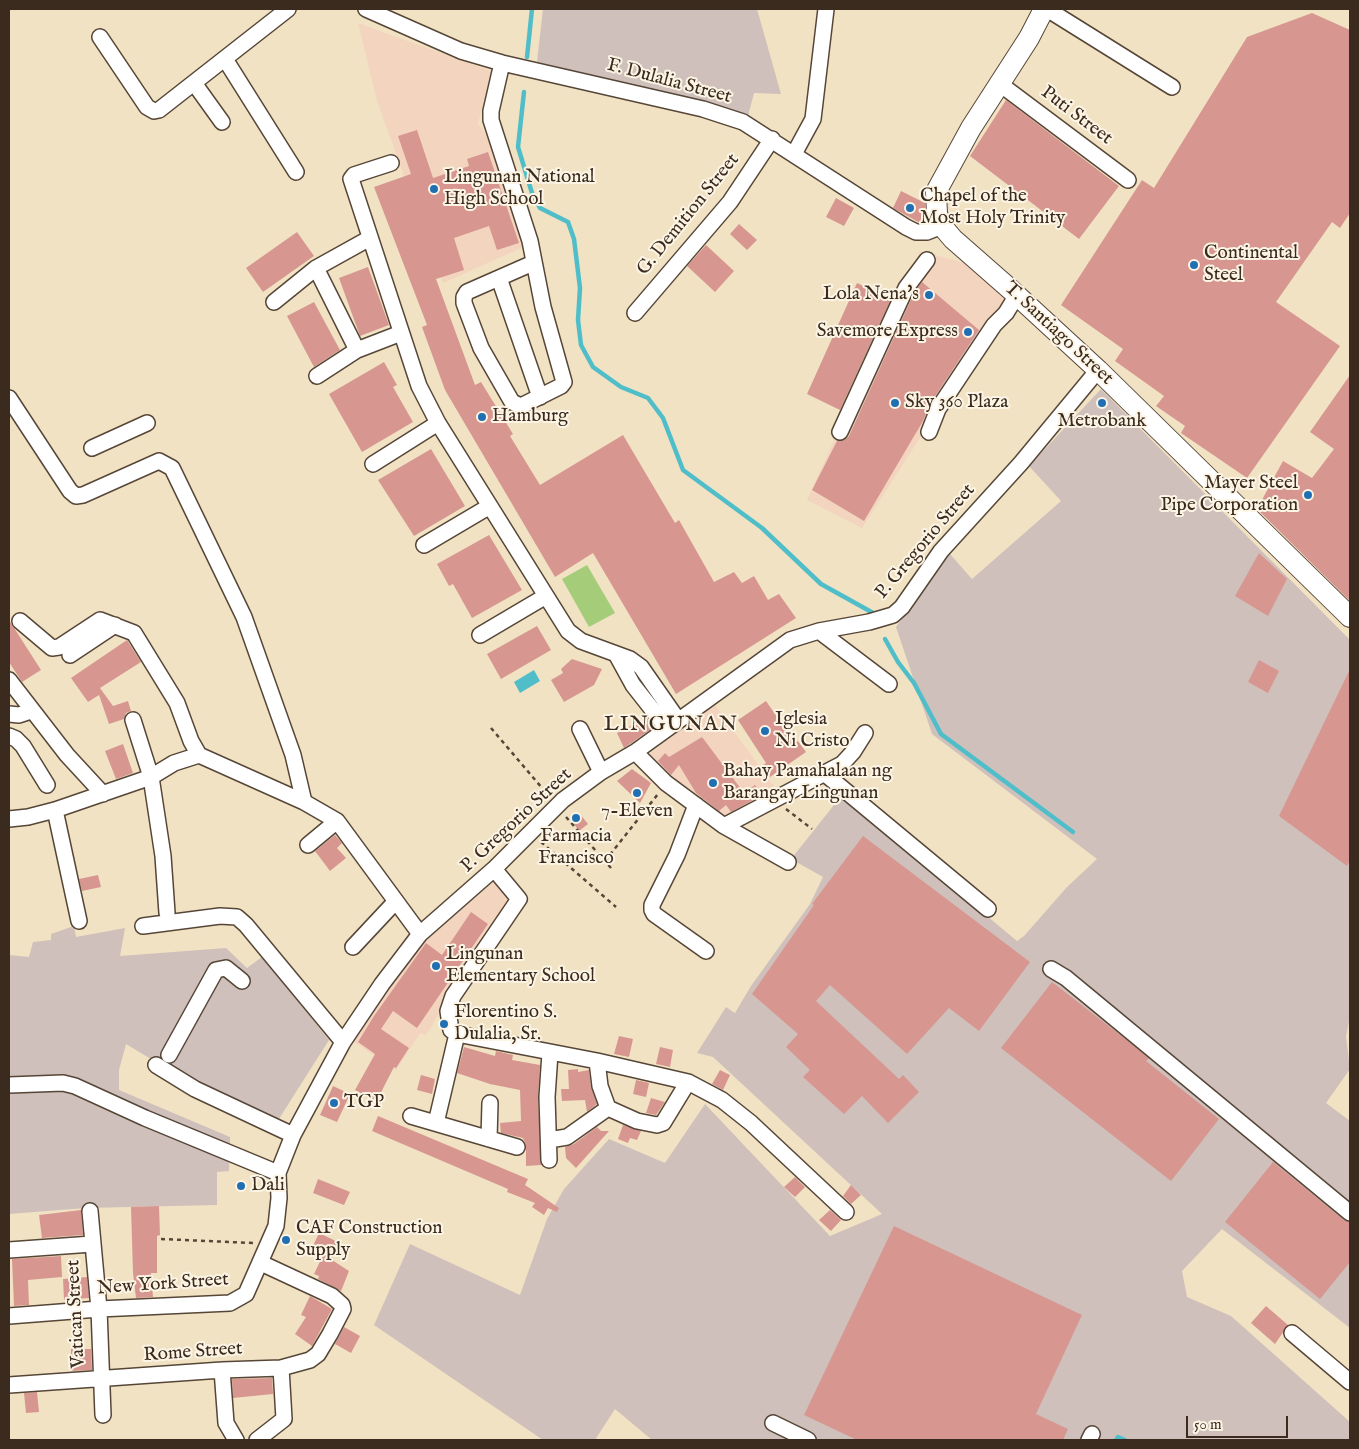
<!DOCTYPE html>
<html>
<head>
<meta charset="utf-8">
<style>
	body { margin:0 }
	#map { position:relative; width:1359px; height:1449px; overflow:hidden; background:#f1e2c4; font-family:"IM FELL English",serif }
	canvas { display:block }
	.frame { position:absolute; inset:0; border:10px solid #3b2a1e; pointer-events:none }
	.scale { position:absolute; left:1186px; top:1416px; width:102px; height:22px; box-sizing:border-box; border:2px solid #3b2a1e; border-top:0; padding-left:6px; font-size:15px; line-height:18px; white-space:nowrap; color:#3b2a1e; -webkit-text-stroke:4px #fcf5e5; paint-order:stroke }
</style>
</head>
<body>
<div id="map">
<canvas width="1359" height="1449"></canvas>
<div class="frame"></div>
<div class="scale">50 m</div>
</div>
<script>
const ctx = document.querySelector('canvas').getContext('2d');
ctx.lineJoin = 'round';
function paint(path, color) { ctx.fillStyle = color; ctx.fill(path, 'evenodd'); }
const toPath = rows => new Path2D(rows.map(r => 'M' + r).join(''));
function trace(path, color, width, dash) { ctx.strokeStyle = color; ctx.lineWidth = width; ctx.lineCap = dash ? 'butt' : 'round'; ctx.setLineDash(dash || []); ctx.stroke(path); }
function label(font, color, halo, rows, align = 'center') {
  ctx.font = font + ' "IM FELL English",serif'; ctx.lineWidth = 4; ctx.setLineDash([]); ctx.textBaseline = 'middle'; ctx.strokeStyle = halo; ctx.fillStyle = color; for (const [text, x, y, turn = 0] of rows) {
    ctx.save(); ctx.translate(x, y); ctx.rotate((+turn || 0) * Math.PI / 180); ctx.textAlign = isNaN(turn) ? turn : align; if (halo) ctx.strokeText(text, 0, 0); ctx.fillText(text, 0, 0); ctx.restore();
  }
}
const built = toPath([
	[358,23,491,71,478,124,488,137,526,246,443,283,377,101],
	[920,251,969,264,1008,301,862,528,807,500],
	[715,705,778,792,725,822,646,758,680,727],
	[496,880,510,900,451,990,432,1026,425,1036,421,1032,396,1070,351,1040,423,941]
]);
const industrial = toPath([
	[543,9,757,9,781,94,754,93,748,116,537,62],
	[1101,389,1350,640,1350,1017,1346,1036,1350,1069,1326,1103,1350,1121,1350,1328,1222,1229,1182,1271,1187,1297,1231,1316,1350,1422,1350,1440,652,1440,615,1409,595,1440,543,1440,374,1325,410,1244,520,1295,547,1219,564,1189,609,1139,665,1163,705,1104,830,1236,882,1214,713,1057,697,1053,726,1007,735,1013,751,986,810,904,823,877,791,859,842,795,1017,941,1024,936,1067,887,1097,859,932,734,896,627,950,554,972,579,1061,501,1029,466],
	[74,926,76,937,125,928,120,956,226,948,247,968,262,957,329,1040,277,1122,199,1088,126,1044,119,1070,119,1090,230,1137,229,1171,217,1172,217,1205,86,1208,9,1214,9,955,29,957,33,942,51,940,51,934]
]);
const green = toPath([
	[587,565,615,613,589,627,562,579]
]);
const water = toPath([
	[534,670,540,681,520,693,514,682]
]);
const stream = toPath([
	[527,57,532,9],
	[524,92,518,147,532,193,540,208,568,222,574,239,580,288,578,320,581,345,593,367,621,387,648,398,663,418,683,470,762,528,821,584,875,614],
	[885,639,898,662,914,683,941,734,1073,832],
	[1116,1440,1118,1437,1125,1440]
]);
const building = toPath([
	[1312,13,1350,30,1350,213,1340,228,1332,222,1276,302,1340,346,1247,478,1181,433,1185,426,1156,406,1164,396,1115,361,1123,349,1061,305,1142,180,1154,188,1247,37],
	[1006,100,1119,186,1079,239,970,156],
	[417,130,433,178,469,166,467,159,488,152,519,243,497,250,489,226,454,238,464,270,436,279,475,385,481,382,513,434,510,436,540,485,623,435,675,523,679,520,714,582,734,572,742,583,754,576,768,600,779,594,796,618,676,694,593,553,555,577,445,390,422,327,427,325,374,187,411,174,398,136],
	[901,191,925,203,925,212,920,223,893,208],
	[836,198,854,208,844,226,826,217],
	[739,224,757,240,747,250,730,234],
	[297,232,314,256,263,292,246,268],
	[706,245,734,271,715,292,687,266],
	[368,267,389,325,360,336,339,278],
	[922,282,979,330,930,404,923,421,864,521,812,490,837,441,845,440,849,436,914,293],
	[857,283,891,299,840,410,807,394],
	[314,302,340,350,314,367,287,316],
	[384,362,397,385,393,387,413,422,362,452,329,394],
	[1350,375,1350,601,1257,509,1283,461,1312,478,1334,449,1310,432],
	[431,449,465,506,414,536,378,480],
	[489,535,522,590,472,618,453,584,449,586,437,564],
	[1259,553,1287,579,1268,616,1235,596],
	[9,620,41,670,22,682,9,662],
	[537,626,551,650,501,679,487,654],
	[127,640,141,662,100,688,113,706,128,701,131,711,126,713,124,719,109,724,99,695,88,702,71,678],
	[572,659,602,669,594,685,564,702,551,680,563,673,561,669],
	[1259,660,1279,671,1268,693,1248,682],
	[1350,669,1350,860,1347,866,1279,816],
	[766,701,795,743,798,741,806,752,770,777,762,766,766,763,738,720],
	[647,718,654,727,624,748,617,733],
	[702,737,744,793,755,785,762,795,731,812,726,805,719,811,696,793,679,765,671,775,658,761,665,753,669,757],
	[123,744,133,773,116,779,105,751],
	[632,769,651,783,640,803,617,781],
	[579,813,588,824,579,831,571,820],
	[335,835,342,843,337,848,346,858,330,871,315,851],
	[863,836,1030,962,979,1031,949,1008,907,1054,830,985,816,1001,899,1079,903,1075,919,1092,888,1123,862,1096,844,1114,803,1077,810,1070,786,1047,798,1034,752,994,814,905,812,904],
	[98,875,101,887,82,891,79,879],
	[471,912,488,924,417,1028,393,1011,381,1029,409,1048,396,1068,394,1067,376,1102,355,1090,375,1054,358,1042,374,1016,426,943,442,955],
	[1052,982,1128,1041,1149,1058,1146,1061,1219,1119,1171,1181,1001,1048],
	[619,1036,633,1039,629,1057,614,1054],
	[464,1047,495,1056,496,1051,513,1055,512,1060,540,1065,538,1097,541,1165,526,1166,526,1145,523,1138,501,1133,500,1123,521,1121,520,1090,490,1084,457,1073],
	[660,1047,673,1050,670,1067,656,1064],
	[578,1069,578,1072,589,1070,591,1087,597,1104,587,1112,585,1100,562,1101,561,1089,569,1089,568,1070],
	[720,1070,730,1075,723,1090,712,1084],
	[421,1075,435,1079,432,1094,417,1090],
	[636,1080,649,1083,646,1097,633,1094],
	[333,1086,350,1094,337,1122,320,1115],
	[651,1098,665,1102,656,1115,646,1113],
	[378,1116,528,1179,525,1185,559,1208,557,1212,548,1208,544,1215,532,1207,535,1203,507,1192,508,1189,372,1131],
	[623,1125,641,1131,637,1140,630,1138,628,1143,618,1139],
	[597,1127,601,1131,609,1131,576,1168,566,1158,565,1147,574,1144],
	[1273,1162,1344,1220,1350,1222,1350,1262,1320,1299,1225,1222],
	[795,1177,805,1187,795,1197,784,1187],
	[318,1179,350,1192,344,1205,313,1193],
	[851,1185,861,1195,851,1204,843,1196],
	[159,1206,160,1235,157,1236,157,1273,151,1273,153,1297,136,1298,133,1273,131,1207],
	[81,1210,83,1235,42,1238,39,1215],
	[830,1210,841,1220,831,1231,819,1220],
	[894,1226,1082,1315,1036,1414,1068,1429,1063,1440,857,1440,804,1415],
	[319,1233,340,1243,332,1260,349,1271,341,1291,318,1279,319,1276,314,1274,324,1253,312,1248],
	[61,1256,62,1277,28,1280,29,1305,14,1306,12,1259],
	[87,1277,89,1298,64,1300,63,1279],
	[310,1296,332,1309,312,1346,295,1334,306,1317,301,1315],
	[1266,1306,1288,1325,1275,1344,1251,1323],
	[344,1327,360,1336,351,1353,335,1344],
	[71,1349,91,1349,92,1370,71,1371],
	[272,1378,273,1394,233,1398,232,1379],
	[37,1392,39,1412,26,1413,24,1393]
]);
const path = toPath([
	[491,728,548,795],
	[786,809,812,829],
	[566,817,611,868],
	[541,842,616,907],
	[605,861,658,794],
	[161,1239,253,1243]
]);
const minor = toPath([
	[366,9,461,51,502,63,703,109,743,122,906,227,916,232,927,232,942,226],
	[1047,9,1172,87],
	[100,37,147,107,154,111,159,110,288,9],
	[225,59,296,172],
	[502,63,491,111,491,120,530,241,543,307,564,382,561,386,521,406,512,402,481,348,464,303,464,297,467,292,533,263],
	[194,83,222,122],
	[1000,84,1128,180],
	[794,154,813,119,826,9],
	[391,163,354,175,351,179,419,386,438,423,568,631,581,641,630,659,641,667,678,720],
	[316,268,357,350],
	[499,278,540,397],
	[274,302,316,268,370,238],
	[635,313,730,202,772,139],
	[317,376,357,350,401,333],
	[9,398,70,491,76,496,83,495,159,461,172,468,244,617,293,755,304,802],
	[840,432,906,288,927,260],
	[929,432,938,409,994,325,1006,313,1017,295],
	[92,448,147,423],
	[373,464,438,423],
	[424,545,490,506],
	[20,621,52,648,59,647,100,620,134,633,177,703,191,741,199,755],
	[819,631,889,684],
	[480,635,546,596],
	[616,654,633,685,666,727],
	[70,655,115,625],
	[9,680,67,755,103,794],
	[9,714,19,715,31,711],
	[133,720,151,777,163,856,167,913],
	[580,729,601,772],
	[9,736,16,739,23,746,47,785],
	[635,752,666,783,724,826,788,862],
	[824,773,988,909],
	[696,805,677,855,652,905,652,910,654,914,706,951],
	[55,810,79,921],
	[9,819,28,817,55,810,151,777,174,763,199,755,304,802,337,821,420,934],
	[724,826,842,764,853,752,865,733],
	[308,845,337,821],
	[494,869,519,899,453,996,448,1011,451,1030,457,1034,597,1061,688,1082,722,1100,751,1123,846,1212],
	[143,926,220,916,237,917,246,925,343,1042],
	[353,947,396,901],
	[1051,969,1066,978,1350,1213],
	[169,1055,216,970,226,968,242,981],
	[597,1061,600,1086,608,1108,637,1121,657,1125,663,1123,688,1082],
	[156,1065,195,1089,293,1135],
	[9,1085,63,1083,75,1086,145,1118,278,1173],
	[411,1116,517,1147],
	[436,1123,457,1034],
	[489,1139,490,1103],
	[549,1140,567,1137,608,1108],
	[549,1160,547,1097,550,1053],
	[90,1211,99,1309,103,1415],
	[9,1250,92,1244],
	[9,1316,99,1309,230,1303,246,1294,276,1226,279,1198,278,1173,293,1135,343,1042,382,984,420,934,494,869,563,800,601,772,635,752,790,640,819,631,869,622,893,615,902,607,941,551,1021,463,1098,370],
	[1292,1333,1350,1382],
	[222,1370,226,1423,236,1440],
	[9,1385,222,1370,281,1368,310,1360,318,1354,330,1334,343,1309,342,1305,332,1296,261,1263],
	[773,1423,808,1440],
	[257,1440,284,1419,281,1368],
	[1089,1440,1092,1434]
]);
const major = toPath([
	[1044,9,1029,38,971,128,936,192,937,214,942,226,953,239,1010,289,1098,370,1350,617]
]);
const markers = [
	[434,189,5,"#1f6fb2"],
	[910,208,5,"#1f6fb2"],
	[1194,265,5,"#1f6fb2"],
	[929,295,5,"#1f6fb2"],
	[968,332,5,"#1f6fb2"],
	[895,403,5,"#1f6fb2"],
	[1102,403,5,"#1f6fb2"],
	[482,417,5,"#1f6fb2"],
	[1308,495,5,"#1f6fb2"],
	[765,731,5,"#1f6fb2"],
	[713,783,5,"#1f6fb2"],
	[637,793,5,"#1f6fb2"],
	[576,818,5,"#1f6fb2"],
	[436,966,5,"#1f6fb2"],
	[444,1024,5,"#1f6fb2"],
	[334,1103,5,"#1f6fb2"],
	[241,1186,5,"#1f6fb2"],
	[286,1240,5,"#1f6fb2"]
];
const streetNames = [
	["F. Dulalia Street",669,82,15],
	["Puti Street",1076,116,37],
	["G. Demition Street",689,215,-51],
	["T. Santiago Street",1058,334,43],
	["P. Gregorio Street",926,542,-50],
	["P. Gregorio Street",517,821,-43],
	["New York Street",163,1285,-4],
	["Vatican Street",77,1314,-93],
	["Rome Street",193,1353,-4]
];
const poiNames = [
	["Lingunan National",444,178],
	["High School",444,200],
	["Chapel of the",920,197],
	["Most Holy Trinity",920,219],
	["Continental",1204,254],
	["Steel",1204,276],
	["Lola Nena's",919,295,"right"],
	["Savemore Express",958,332,"right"],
	["Sky 360 Plaza",905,403],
	["Hamburg",492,417],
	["Metrobank",1102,422,"center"],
	["Mayer Steel",1298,484,"right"],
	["Pipe Corporation",1298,506,"right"],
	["Iglesia",775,720],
	["Ni Cristo",775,742],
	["Bahay Pamahalaan ng",723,772],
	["Barangay Lingunan",723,794],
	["7-Eleven",637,812,"center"],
	["Farmacia",576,837,"center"],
	["Francisco",576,859,"center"],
	["Lingunan",446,955],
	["Elementary School",446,977],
	["Florentino S.",454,1013],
	["Dulalia, Sr.",454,1035],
	["TGP",344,1103],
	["Dali",251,1186],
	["CAF Construction",296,1229],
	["Supply",296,1251]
];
const quarterNames = [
	["LINGUNAN",671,726]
];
paint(built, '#f3d4bf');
paint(industrial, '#cfc0bb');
paint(green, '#a5cd79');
paint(water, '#50bec9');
trace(stream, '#50bec9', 4.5);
paint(building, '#d79790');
trace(minor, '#564637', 18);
trace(major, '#564637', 22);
trace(path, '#564637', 2.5, [4, 4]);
trace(minor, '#fff', 15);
trace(major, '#fff', 20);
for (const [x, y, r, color] of markers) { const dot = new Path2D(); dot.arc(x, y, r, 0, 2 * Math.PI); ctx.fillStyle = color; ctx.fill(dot); trace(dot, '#fcf5e5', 2); }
label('19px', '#3b2a1e', '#fcf5e5', streetNames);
label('19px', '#3b2a1e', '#fcf5e5', poiNames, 'left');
ctx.letterSpacing = '1px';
label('21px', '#3b2a1e', '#fcf5e5', quarterNames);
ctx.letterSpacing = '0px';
</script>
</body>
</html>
